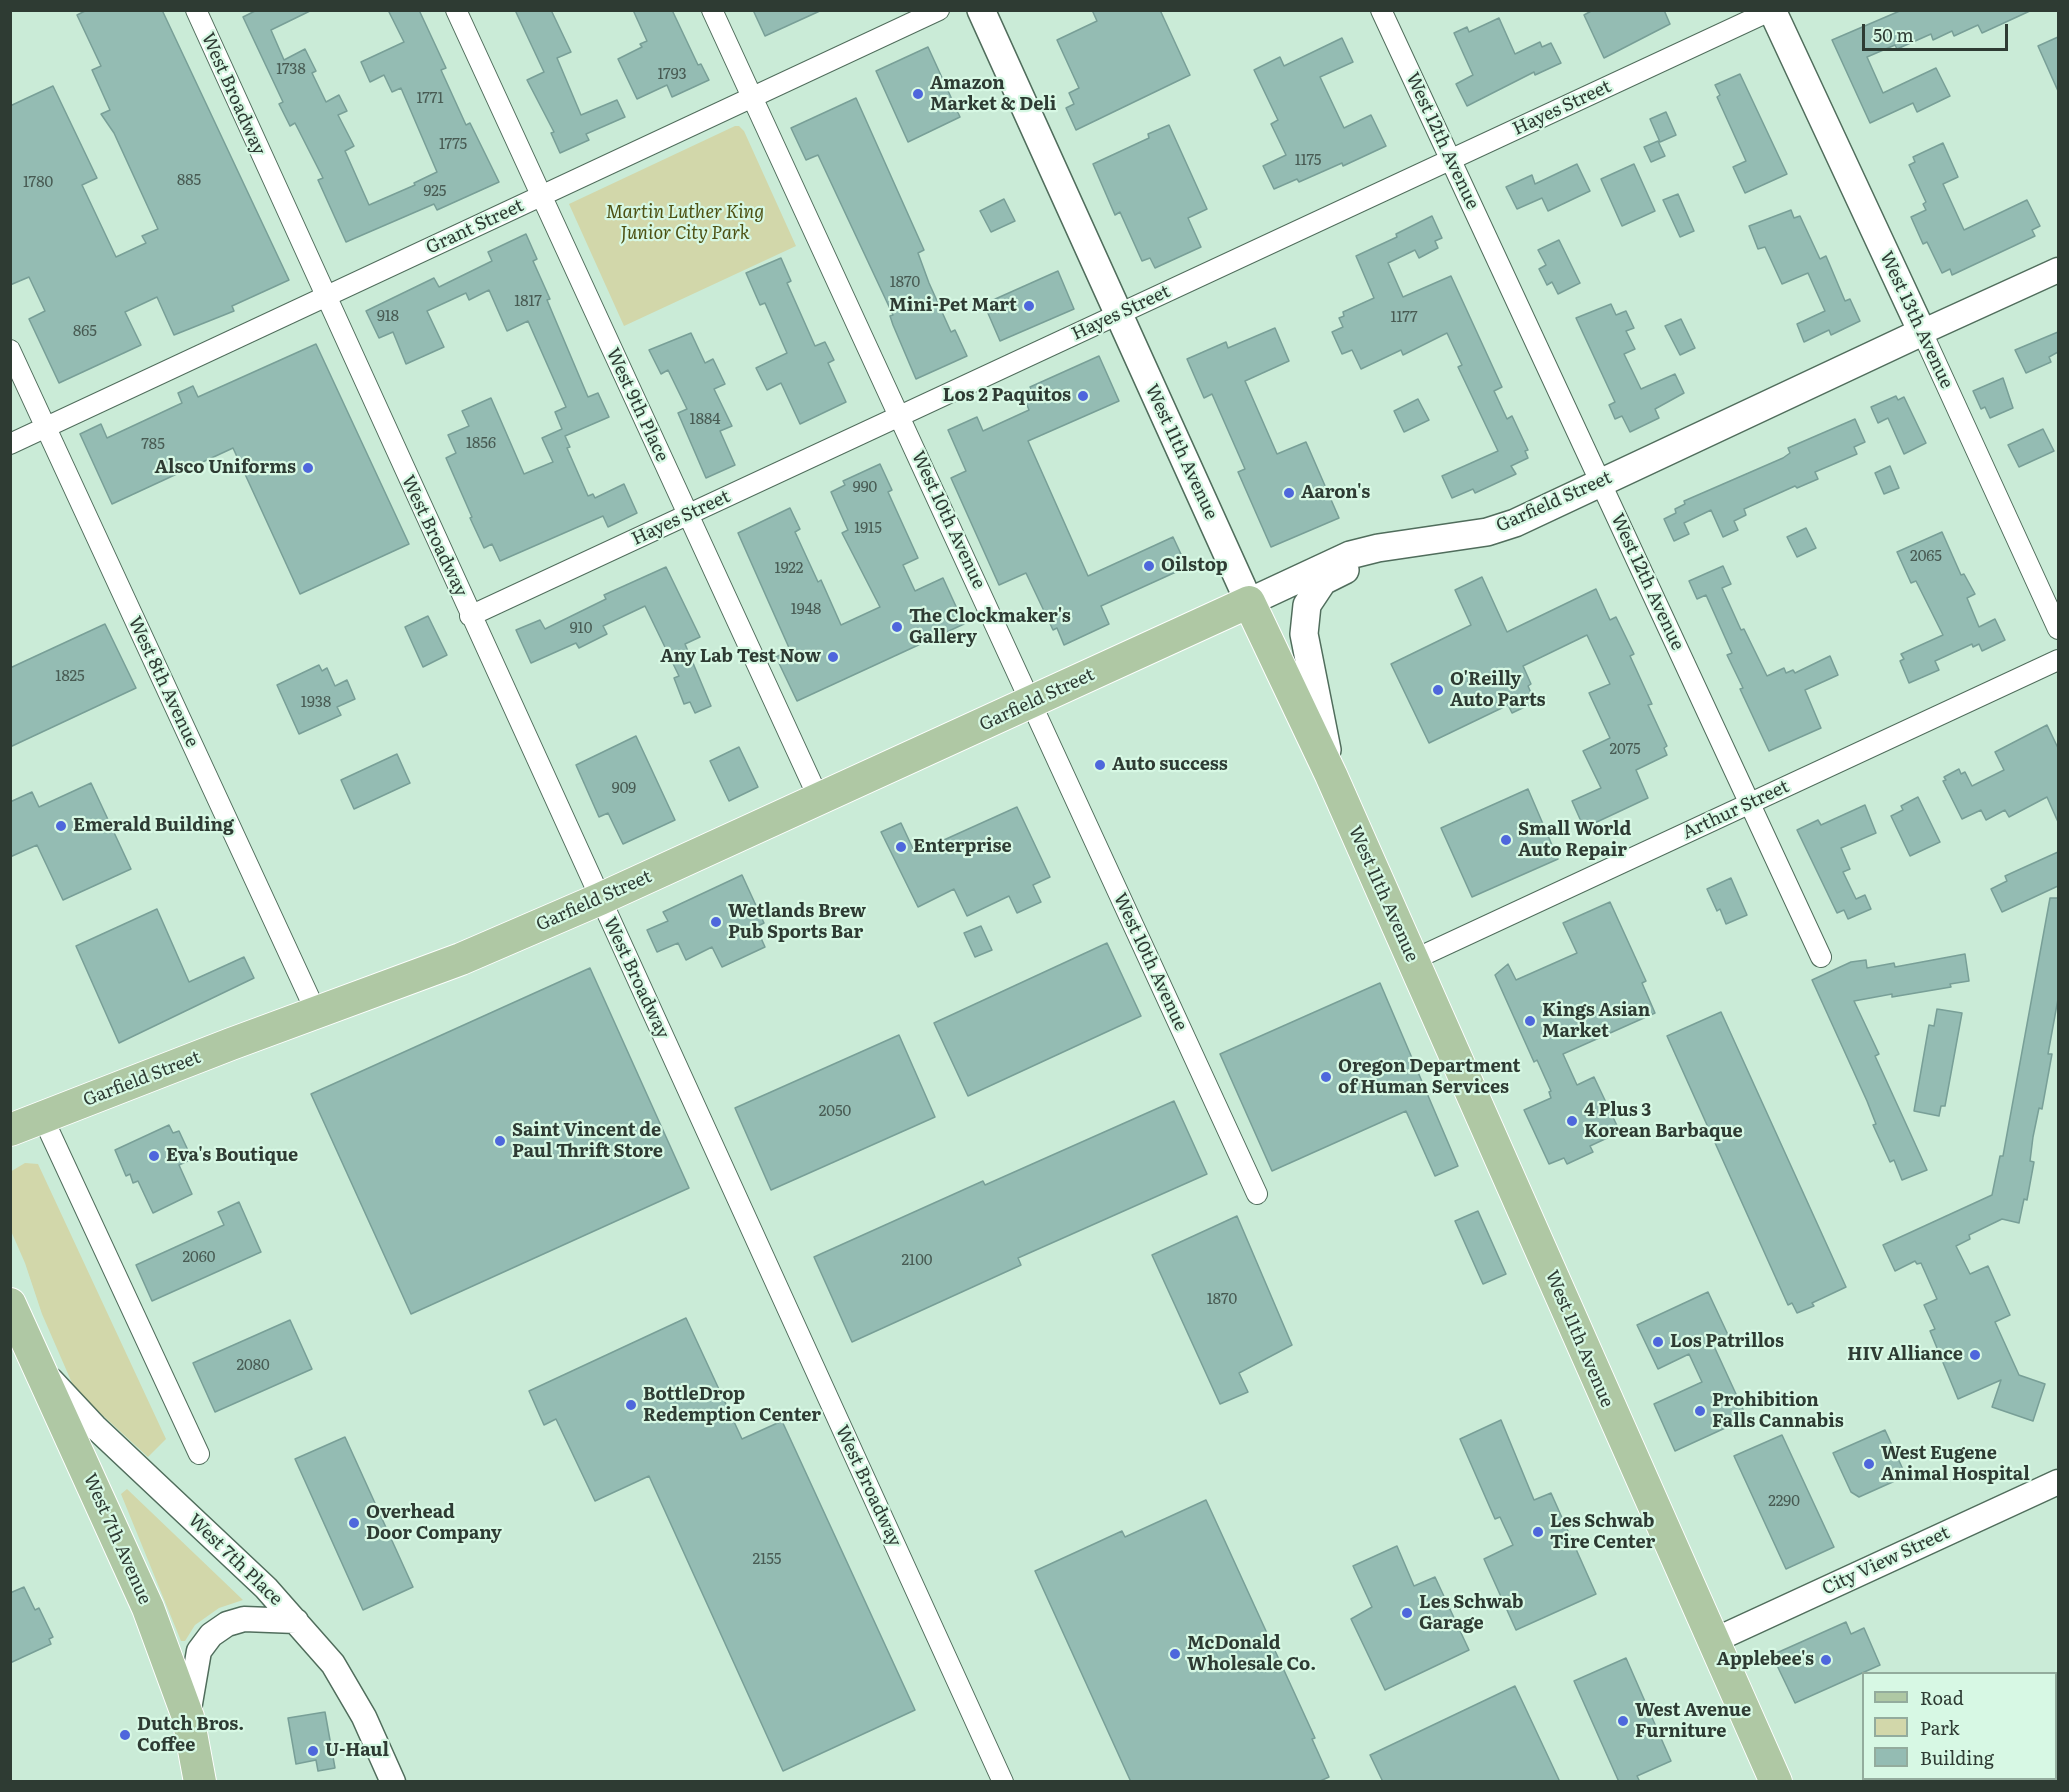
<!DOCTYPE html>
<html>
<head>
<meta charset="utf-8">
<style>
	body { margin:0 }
	#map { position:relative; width:2069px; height:1792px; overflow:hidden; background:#caebd7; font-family:Literata,serif }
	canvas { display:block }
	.frame { position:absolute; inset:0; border:12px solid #2e3b33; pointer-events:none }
	.legend { position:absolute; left:1862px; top:1672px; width:195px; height:108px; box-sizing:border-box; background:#d7f8e4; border:2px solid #93ac9d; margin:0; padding:8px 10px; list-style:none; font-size:18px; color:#2e3b33 }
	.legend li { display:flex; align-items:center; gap:12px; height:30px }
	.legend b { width:30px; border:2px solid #93ac9d }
	.scale { position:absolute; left:1862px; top:24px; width:146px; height:27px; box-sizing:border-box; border:3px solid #2e3b33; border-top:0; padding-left:8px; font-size:18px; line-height:21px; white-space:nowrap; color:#2e3b33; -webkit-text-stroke:4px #d7f8e4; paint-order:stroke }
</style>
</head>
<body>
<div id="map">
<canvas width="2069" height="1792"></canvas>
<div class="frame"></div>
<ul class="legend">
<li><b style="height:8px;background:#afc8a4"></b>Road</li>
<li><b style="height:16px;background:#d2d7aa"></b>Park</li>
<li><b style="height:16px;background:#94bcb3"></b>Building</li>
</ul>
<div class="scale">50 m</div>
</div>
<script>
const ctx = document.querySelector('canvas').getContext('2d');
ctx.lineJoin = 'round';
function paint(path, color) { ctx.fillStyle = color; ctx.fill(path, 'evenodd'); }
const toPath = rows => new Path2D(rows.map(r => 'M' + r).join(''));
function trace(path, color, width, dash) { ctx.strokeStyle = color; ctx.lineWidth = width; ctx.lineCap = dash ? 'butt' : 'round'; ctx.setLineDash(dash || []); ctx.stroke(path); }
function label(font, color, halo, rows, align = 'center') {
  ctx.font = font + ' Literata,serif'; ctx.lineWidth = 4.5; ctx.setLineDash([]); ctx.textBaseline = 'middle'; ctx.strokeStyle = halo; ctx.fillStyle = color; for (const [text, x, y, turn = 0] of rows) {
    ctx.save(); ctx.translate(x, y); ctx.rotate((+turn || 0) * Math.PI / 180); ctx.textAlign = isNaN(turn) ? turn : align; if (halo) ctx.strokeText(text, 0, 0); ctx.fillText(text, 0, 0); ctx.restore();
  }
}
const green = toPath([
	[735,126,739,126,744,131,796,246,624,326,569,204],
	[25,1163,38,1164,166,1439,148,1457,86,1400,72,1383,42,1314,25,1263,11,1231,10,1172],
	[127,1489,243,1600,219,1608,195,1625,185,1641,181,1641,121,1494]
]);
const building = toPath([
	[87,10,162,10,289,280,232,306,234,311,174,335,157,297,125,312,141,345,59,383,29,319,45,311,29,277,10,285,10,106,53,86,97,178,82,185,116,257,146,243,142,236,158,229,114,133,101,114,110,110,92,70,101,66,77,15,87,10],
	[257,10,312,10,271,30,284,60,305,49,316,71,312,73,326,102,339,95,347,111,338,115,354,146,345,151,369,205,415,185,414,183,437,172,401,88,392,92,384,75,370,82,361,62,404,42,388,10,419,10,446,68,441,70,466,125,470,123,499,182,437,210,434,204,346,242,318,180,323,178,295,123,290,126,279,104,283,102,243,17,257,10],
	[515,10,551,10,571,52,557,58,581,115,617,100,625,117,586,134,589,140,560,153,551,133,554,132,527,80,544,72,515,10],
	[633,10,672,10,698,65,701,64,709,80,672,97,667,85,637,99,618,59,642,47,640,44,647,41,633,10],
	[753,10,822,10,765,36,753,10],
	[1092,10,1160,10,1190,75,1076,130,1066,108,1074,104,1069,93,1079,88,1057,40,1097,21,1092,10],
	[1593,10,1664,10,1670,24,1604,58,1584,15,1593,10],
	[1902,10,2032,10,1982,33,1978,25,1954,36,1952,31,1933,40,1931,34,1897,49,1895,45,1867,57,1883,93,1936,68,1950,96,1917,112,1913,103,1870,123,1832,40,1902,10],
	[1499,18,1515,54,1540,42,1542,47,1551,43,1561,63,1535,75,1534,72,1467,106,1456,84,1473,75,1454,33,1467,27,1469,32,1499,18],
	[2058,37,2058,91,2038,46,2058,37],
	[1342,38,1353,62,1320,77,1344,128,1371,115,1386,146,1343,166,1342,163,1299,182,1297,179,1274,189,1263,166,1286,155,1271,124,1278,120,1254,70,1280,57,1284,66,1342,38],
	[928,47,960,117,908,142,876,71,928,47],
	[1740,74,1787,174,1745,193,1733,167,1746,161,1717,97,1720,95,1715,85,1740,74],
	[856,98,924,250,918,253,929,283,951,332,955,330,967,356,916,379,893,325,890,316,893,315,818,155,806,160,791,128,856,98],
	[1666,112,1676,135,1660,142,1650,119,1666,112],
	[1169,125,1207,209,1188,218,1201,247,1155,268,1150,258,1142,261,1120,212,1115,215,1093,164,1149,138,1148,134,1169,125],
	[1658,141,1665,156,1651,162,1644,147,1658,141],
	[1943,143,1958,177,1943,184,1964,230,2027,200,2040,226,2032,230,2035,236,1952,275,1950,269,1942,273,1927,242,1923,244,1911,217,1926,210,1923,204,1926,202,1909,165,1915,162,1913,157,1943,143],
	[1577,164,1590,191,1548,211,1542,198,1517,209,1506,187,1532,175,1535,184,1577,164],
	[1634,164,1655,211,1622,226,1601,179,1634,164],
	[1678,194,1694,231,1680,237,1663,200,1678,194],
	[1004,199,1015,221,991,232,980,211,1004,199],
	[1791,210,1794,218,1800,216,1820,259,1826,256,1845,301,1850,299,1860,321,1831,335,1829,330,1804,342,1797,324,1825,311,1808,273,1782,284,1765,247,1758,249,1749,226,1791,210],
	[1432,216,1442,238,1435,241,1438,248,1419,258,1415,250,1388,263,1403,297,1451,276,1502,387,1494,391,1507,419,1512,416,1528,450,1525,451,1528,458,1511,466,1516,474,1475,493,1473,489,1452,498,1442,476,1498,451,1458,367,1462,365,1447,333,1403,355,1401,350,1361,369,1352,350,1342,354,1332,332,1343,327,1339,318,1344,316,1343,312,1374,298,1356,256,1397,237,1396,234,1432,216],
	[526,234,537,259,533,261,550,299,547,300,588,397,598,393,609,417,565,436,570,447,567,448,588,496,593,494,595,498,624,484,637,513,608,527,603,516,500,561,492,544,484,548,470,518,472,517,446,458,456,453,448,435,469,426,462,411,491,398,524,474,553,462,542,438,562,429,555,412,566,407,528,321,507,331,489,290,469,300,466,293,427,311,444,347,406,364,393,332,379,338,366,311,434,278,439,287,492,261,488,252,526,234],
	[1559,240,1580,283,1558,294,1552,282,1547,285,1539,269,1546,265,1538,250,1559,240],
	[781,258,791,281,787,283,815,346,825,342,834,360,828,363,846,402,800,424,781,383,767,390,756,368,787,353,765,303,760,305,746,273,781,258],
	[1058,271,1074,309,1000,341,984,304,1058,271],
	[1611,304,1616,315,1626,311,1634,328,1626,331,1635,349,1624,354,1641,389,1675,374,1684,393,1655,409,1659,418,1630,432,1622,416,1615,419,1609,405,1615,402,1576,318,1611,304],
	[1681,319,1695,348,1680,355,1665,326,1681,319],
	[1275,328,1289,361,1245,381,1277,454,1306,442,1339,518,1271,547,1238,472,1245,469,1212,394,1204,398,1187,359,1226,342,1228,348,1275,328],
	[2058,332,2058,352,2049,357,2051,362,2026,373,2015,350,2058,332],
	[691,333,705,363,713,359,725,384,714,389,732,426,720,431,735,465,706,478,678,413,687,409,668,370,661,374,649,350,691,333],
	[316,344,409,544,300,594,233,448,112,504,80,434,101,424,107,438,182,403,178,393,193,386,198,397,316,344],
	[1099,356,1119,401,1028,441,1088,576,1173,537,1187,567,1101,606,1109,624,1064,645,1057,628,1053,630,1026,573,999,585,951,478,966,471,948,430,977,417,983,431,1029,410,1025,400,1034,395,1030,387,1099,356],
	[2003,378,2013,408,1990,418,1985,407,1981,409,1973,391,2003,378],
	[1896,396,1898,400,1904,397,1926,443,1904,454,1888,418,1878,423,1871,407,1896,396],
	[1418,399,1429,420,1404,432,1394,411,1418,399],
	[1855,419,1865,442,1854,447,1857,454,1815,472,1818,479,1797,488,1795,486,1744,509,1746,515,1734,521,1738,530,1723,537,1711,510,1684,523,1689,534,1674,541,1664,519,1676,513,1675,509,1685,504,1684,501,1783,458,1790,453,1788,448,1855,419],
	[2043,429,2054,451,2019,467,2008,445,2043,429],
	[880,464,892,490,888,492,918,558,903,565,915,591,943,578,964,624,797,701,776,657,790,650,738,533,790,508,800,529,795,532,818,582,821,580,841,625,880,607,842,533,848,530,831,492,845,485,843,481,880,464],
	[1890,466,1899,488,1884,494,1875,473,1890,466],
	[1806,528,1816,548,1797,557,1787,537,1806,528],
	[1942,532,1961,575,1964,574,1975,594,1967,598,1979,627,1995,619,2005,640,1982,651,1979,644,1973,647,1972,644,1935,661,1939,670,1909,683,1900,661,1904,659,1901,654,1943,635,1916,581,1911,583,1897,552,1942,532],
	[1723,566,1731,584,1722,588,1741,630,1744,629,1767,676,1784,668,1786,673,1793,670,1795,673,1830,656,1838,675,1805,690,1821,728,1769,751,1740,689,1743,688,1727,655,1732,653,1706,595,1697,599,1689,581,1723,566],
	[666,567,700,637,685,644,711,706,695,713,690,702,684,704,674,678,679,676,645,606,603,626,607,634,579,648,576,643,531,663,516,630,540,620,545,629,606,599,604,595,666,567],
	[1482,577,1507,632,1596,589,1610,620,1616,617,1634,654,1630,656,1652,704,1648,705,1667,746,1664,748,1667,755,1636,770,1648,798,1584,828,1572,801,1601,788,1583,751,1610,738,1589,693,1610,684,1587,635,1523,666,1531,684,1528,686,1535,702,1512,713,1508,705,1429,743,1391,664,1471,625,1455,590,1482,577],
	[428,616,447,655,423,667,405,627,428,616],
	[105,624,136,688,10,747,10,668,105,624],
	[319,665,322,671,327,668,335,686,347,680,355,699,337,707,341,715,299,734,277,685,319,665],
	[2047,725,2058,748,2058,822,2047,797,2009,817,2005,810,1986,820,1981,810,1962,819,1943,781,1946,780,1944,777,1959,769,1961,774,1965,772,1972,786,2004,770,1995,752,2047,725],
	[636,736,675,820,623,844,608,813,599,817,576,765,636,736],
	[739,747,758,787,729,801,710,761,739,747],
	[397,754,410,783,354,809,341,780,397,754],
	[91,783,131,869,63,900,37,845,10,857,10,802,32,792,39,807,91,783],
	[1528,789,1558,859,1472,897,1441,828,1528,789],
	[1918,797,1940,842,1910,856,1891,816,1903,810,1901,806,1918,797],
	[1865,805,1876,833,1841,848,1850,869,1843,872,1856,899,1865,895,1871,909,1848,919,1844,910,1837,913,1797,830,1818,820,1821,825,1865,805],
	[1017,807,1050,877,1033,885,1041,902,1017,913,1009,896,967,916,954,889,918,907,881,832,901,823,915,853,1017,807],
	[2058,852,2058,886,2002,912,1991,889,2007,881,2005,876,2058,852],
	[742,875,764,923,756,927,765,947,722,967,712,947,686,960,678,943,657,952,647,930,668,921,663,912,742,875],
	[1731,878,1747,915,1726,924,1720,909,1717,911,1707,889,1731,878],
	[2050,898,2058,898,2058,999,2048,1054,2052,1054,2042,1109,2039,1108,2033,1137,2030,1161,2034,1162,2027,1200,2024,1199,2019,1223,2002,1219,1969,1235,1970,1239,1956,1246,1970,1274,1988,1266,2010,1315,1995,1322,2019,1375,2045,1384,2033,1421,1992,1407,2001,1380,1958,1399,1930,1331,1935,1329,1924,1305,1937,1299,1921,1263,1917,1264,1915,1261,1895,1271,1883,1245,1992,1195,2000,1156,2003,1156,2050,898],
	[1610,902,1646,981,1642,983,1655,1013,1563,1054,1577,1085,1594,1077,1620,1132,1590,1146,1593,1152,1567,1164,1564,1158,1549,1164,1524,1110,1551,1098,1549,1092,1551,1091,1537,1060,1534,1062,1495,975,1508,964,1516,980,1577,953,1563,923,1610,902],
	[157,909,189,982,244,957,254,978,119,1043,76,946,157,909],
	[981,926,992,950,975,957,964,933,981,926],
	[1107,943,1141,1016,968,1096,934,1023,1107,943],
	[1965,954,1969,981,1950,984,1951,987,1892,997,1892,994,1854,1001,1879,1054,1875,1056,1927,1170,1902,1180,1894,1160,1890,1162,1873,1125,1876,1124,1867,1101,1812,980,1851,962,1866,960,1867,968,1894,963,1895,967,1965,954],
	[590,968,689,1188,411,1314,311,1094,590,968],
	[1380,983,1458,1166,1435,1176,1406,1111,1272,1171,1220,1054,1380,983],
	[1937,1009,1962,1013,1945,1106,1941,1106,1939,1116,1914,1111,1929,1025,1934,1026,1937,1009],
	[1721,1012,1846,1287,1812,1303,1814,1306,1797,1313,1792,1303,1788,1305,1667,1036,1721,1012],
	[899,1035,935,1117,771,1190,735,1108,899,1035],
	[1174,1101,1207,1174,1018,1258,1021,1265,852,1342,814,1257,983,1181,985,1185,1174,1101],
	[169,1125,173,1133,179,1131,192,1159,179,1165,192,1194,153,1213,138,1181,133,1183,130,1174,126,1176,115,1150,169,1125],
	[239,1202,261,1252,152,1301,136,1265,224,1225,218,1212,239,1202],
	[1478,1211,1506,1274,1483,1284,1455,1221,1478,1211],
	[1237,1216,1292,1345,1239,1373,1248,1392,1220,1404,1152,1255,1237,1216],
	[1708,1292,1729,1337,1713,1344,1747,1418,1675,1451,1654,1404,1702,1382,1689,1354,1658,1369,1637,1325,1708,1292],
	[686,1318,742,1439,782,1421,915,1710,783,1771,649,1476,595,1501,556,1419,544,1425,529,1391,686,1318],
	[290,1320,312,1369,215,1412,193,1363,290,1320],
	[1501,1420,1534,1500,1551,1493,1596,1594,1516,1630,1484,1559,1513,1545,1500,1517,1495,1519,1460,1439,1501,1420],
	[1885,1430,1906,1476,1859,1497,1851,1492,1833,1453,1885,1430],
	[1782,1435,1834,1547,1786,1569,1734,1456,1782,1435],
	[345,1437,413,1587,363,1610,295,1459,345,1437],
	[1206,1500,1315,1738,1312,1739,1329,1777,1318,1782,1131,1782,1035,1571,1122,1531,1125,1537,1206,1500],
	[1397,1546,1414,1586,1435,1577,1469,1650,1385,1690,1351,1619,1372,1607,1353,1566,1397,1546],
	[24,1587,35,1610,39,1608,53,1637,49,1639,51,1644,10,1663,10,1593,24,1587],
	[1846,1622,1851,1634,1864,1628,1880,1665,1795,1703,1772,1655,1846,1622],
	[1626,1658,1671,1761,1637,1776,1640,1782,1619,1782,1574,1681,1626,1658],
	[1515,1686,1560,1782,1383,1782,1370,1755,1515,1686],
	[325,1712,335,1768,318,1771,316,1760,296,1764,288,1718,325,1712]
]);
const minor = toPath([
	[196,10,1003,1782],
	[456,10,819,799],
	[712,10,1257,1194],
	[1381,10,1821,957],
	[1922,332,2058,629],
	[10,350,316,1012],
	[10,444,939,10],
	[470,616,1772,10],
	[1413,960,2058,660],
	[43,1118,199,1454]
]);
const tertiary = toPath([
	[1922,332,2058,270],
	[51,1380,95,1427,266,1588,333,1664,364,1717,393,1782],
	[1713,1641,2058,1482],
	[188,1715,199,1651,211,1635,227,1624,244,1619,296,1621]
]);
const secondary = toPath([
	[981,10,1249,602,1350,555,1378,548,1487,532,1515,523,1922,332,1772,10],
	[1327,750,1304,634,1307,605,1323,581,1345,570]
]);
const primary = toPath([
	[10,1130,231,1044,461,959,600,899,1249,602,1331,775,1776,1782],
	[10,1304,148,1608,188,1717,200,1782]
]);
const markers = [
	[918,94,6,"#4e67dc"],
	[1029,306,6,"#4e67dc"],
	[1083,396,6,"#4e67dc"],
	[308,468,6,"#4e67dc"],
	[1289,493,6,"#4e67dc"],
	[1149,566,6,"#4e67dc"],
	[897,627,6,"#4e67dc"],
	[833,657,6,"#4e67dc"],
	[1438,690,6,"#4e67dc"],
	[1100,765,6,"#4e67dc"],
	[61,826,6,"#4e67dc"],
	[1506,840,6,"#4e67dc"],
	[901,847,6,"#4e67dc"],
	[716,922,6,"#4e67dc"],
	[1530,1021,6,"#4e67dc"],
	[1326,1077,6,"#4e67dc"],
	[1572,1121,6,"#4e67dc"],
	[500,1141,6,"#4e67dc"],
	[154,1156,6,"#4e67dc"],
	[1658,1342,6,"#4e67dc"],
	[1975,1355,6,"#4e67dc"],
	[631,1405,6,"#4e67dc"],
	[1700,1411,6,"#4e67dc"],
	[1869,1464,6,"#4e67dc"],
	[354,1523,6,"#4e67dc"],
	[1538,1532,6,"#4e67dc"],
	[1407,1613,6,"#4e67dc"],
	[1175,1654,6,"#4e67dc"],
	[1826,1660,6,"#4e67dc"],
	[1623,1721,6,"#4e67dc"],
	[125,1735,6,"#4e67dc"],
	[313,1751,6,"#4e67dc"]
];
const numberNames = [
	["1738",291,70],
	["1793",672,75],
	["1771",430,99],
	["1775",453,145],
	["1175",1308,161],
	["885",189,181],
	["1780",38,183],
	["925",435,192],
	["1870",905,283],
	["1817",528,302],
	["918",388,317],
	["1177",1404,318],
	["865",85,332],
	["1884",705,420],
	["1856",481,444],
	["785",153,445],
	["990",865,488],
	["1915",868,529],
	["2065",1926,557],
	["1922",789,569],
	["1948",806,610],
	["910",581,629],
	["1825",70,677],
	["1938",316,703],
	["2075",1625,750],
	["909",624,789],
	["2050",835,1112],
	["2060",199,1258],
	["2100",917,1261],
	["1870",1222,1300],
	["2080",253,1366],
	["2290",1784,1502],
	["2155",767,1560]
];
const poiNames = [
	["Amazon",930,84],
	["Market & Deli",930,105],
	["Mini-Pet Mart",1017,306,"right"],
	["Los 2 Paquitos",1071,396,"right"],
	["Alsco Uniforms",296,468,"right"],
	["Aaron's",1301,493],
	["Oilstop",1161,566],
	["The Clockmaker's",909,617],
	["Gallery",909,638],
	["Any Lab Test Now",821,657,"right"],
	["O'Reilly",1450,680],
	["Auto Parts",1450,701],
	["Auto success",1112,765],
	["Emerald Building",73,826],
	["Small World",1518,830],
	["Auto Repair",1518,851],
	["Enterprise",913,847],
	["Wetlands Brew",728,912],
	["Pub Sports Bar",728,933],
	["Kings Asian",1542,1011],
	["Market",1542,1032],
	["Oregon Department",1338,1067],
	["of Human Services",1338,1088],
	["4 Plus 3",1584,1111],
	["Korean Barbaque",1584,1132],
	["Saint Vincent de",512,1131],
	["Paul Thrift Store",512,1152],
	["Eva's Boutique",166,1156],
	["Los Patrillos",1670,1342],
	["HIV Alliance",1963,1355,"right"],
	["BottleDrop",643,1395],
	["Redemption Center",643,1416],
	["Prohibition",1712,1401],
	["Falls Cannabis",1712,1422],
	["West Eugene",1881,1454],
	["Animal Hospital",1881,1475],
	["Overhead",366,1513],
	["Door Company",366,1534],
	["Les Schwab",1550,1522],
	["Tire Center",1550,1543],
	["Les Schwab",1419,1603],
	["Garage",1419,1624],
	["McDonald",1187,1644],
	["Wholesale Co.",1187,1665],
	["Applebee's",1814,1660,"right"],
	["West Avenue",1635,1711],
	["Furniture",1635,1732],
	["Dutch Bros.",137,1725],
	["Coffee",137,1746],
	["U-Haul",325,1751]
];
const streetNames = [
	["West Broadway",233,94,66],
	["Hayes Street",1562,108,-25],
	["West 12th Avenue",1442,141,65],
	["Grant Street",475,227,-25],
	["Hayes Street",1121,313,-25],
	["West 13th Avenue",1916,320,65],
	["West 9th Place",637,405,65],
	["West 11th Avenue",1181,452,65],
	["Garfield Street",1554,502,-24],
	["Hayes Street",681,518,-25],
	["West 10th Avenue",948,520,65],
	["West Broadway",434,536,65],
	["West 12th Avenue",1647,582,65],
	["West 8th Avenue",163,682,65],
	["Garfield Street",1037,700,-25],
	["Arthur Street",1736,810,-25],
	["West 11th Avenue",1383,894,66],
	["Garfield Street",594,901,-24],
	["West 10th Avenue",1150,962,65],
	["West Broadway",636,978,65],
	["Garfield Street",142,1079,-21],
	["West 11th Avenue",1579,1339,67],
	["West Broadway",868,1486,65],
	["West 7th Avenue",117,1539,66],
	["West 7th Place",235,1560,44],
	["City View Street",1886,1561,-25]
];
const parkNames = [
	["Martin Luther King",685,213],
	["Junior City Park",685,234]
];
paint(green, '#d2d7aa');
paint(building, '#94bcb3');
trace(building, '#789f97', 1.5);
trace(minor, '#506d5c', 22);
trace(tertiary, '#506d5c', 27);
trace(secondary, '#506d5c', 30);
trace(primary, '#fff', 34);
trace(minor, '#fff', 20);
trace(tertiary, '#fff', 24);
trace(secondary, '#fff', 27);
trace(primary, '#afc8a4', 32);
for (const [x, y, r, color] of markers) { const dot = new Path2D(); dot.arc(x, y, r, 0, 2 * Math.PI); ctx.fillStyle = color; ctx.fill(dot); trace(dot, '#d7f8e4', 2); }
label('15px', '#485b53', null, numberNames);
label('bold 18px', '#2e3b33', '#d7f8e4', poiNames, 'left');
label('18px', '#2e3b33', '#d7f8e4', streetNames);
label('italic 18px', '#4d5113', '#d7f8e4', parkNames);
</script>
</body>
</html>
